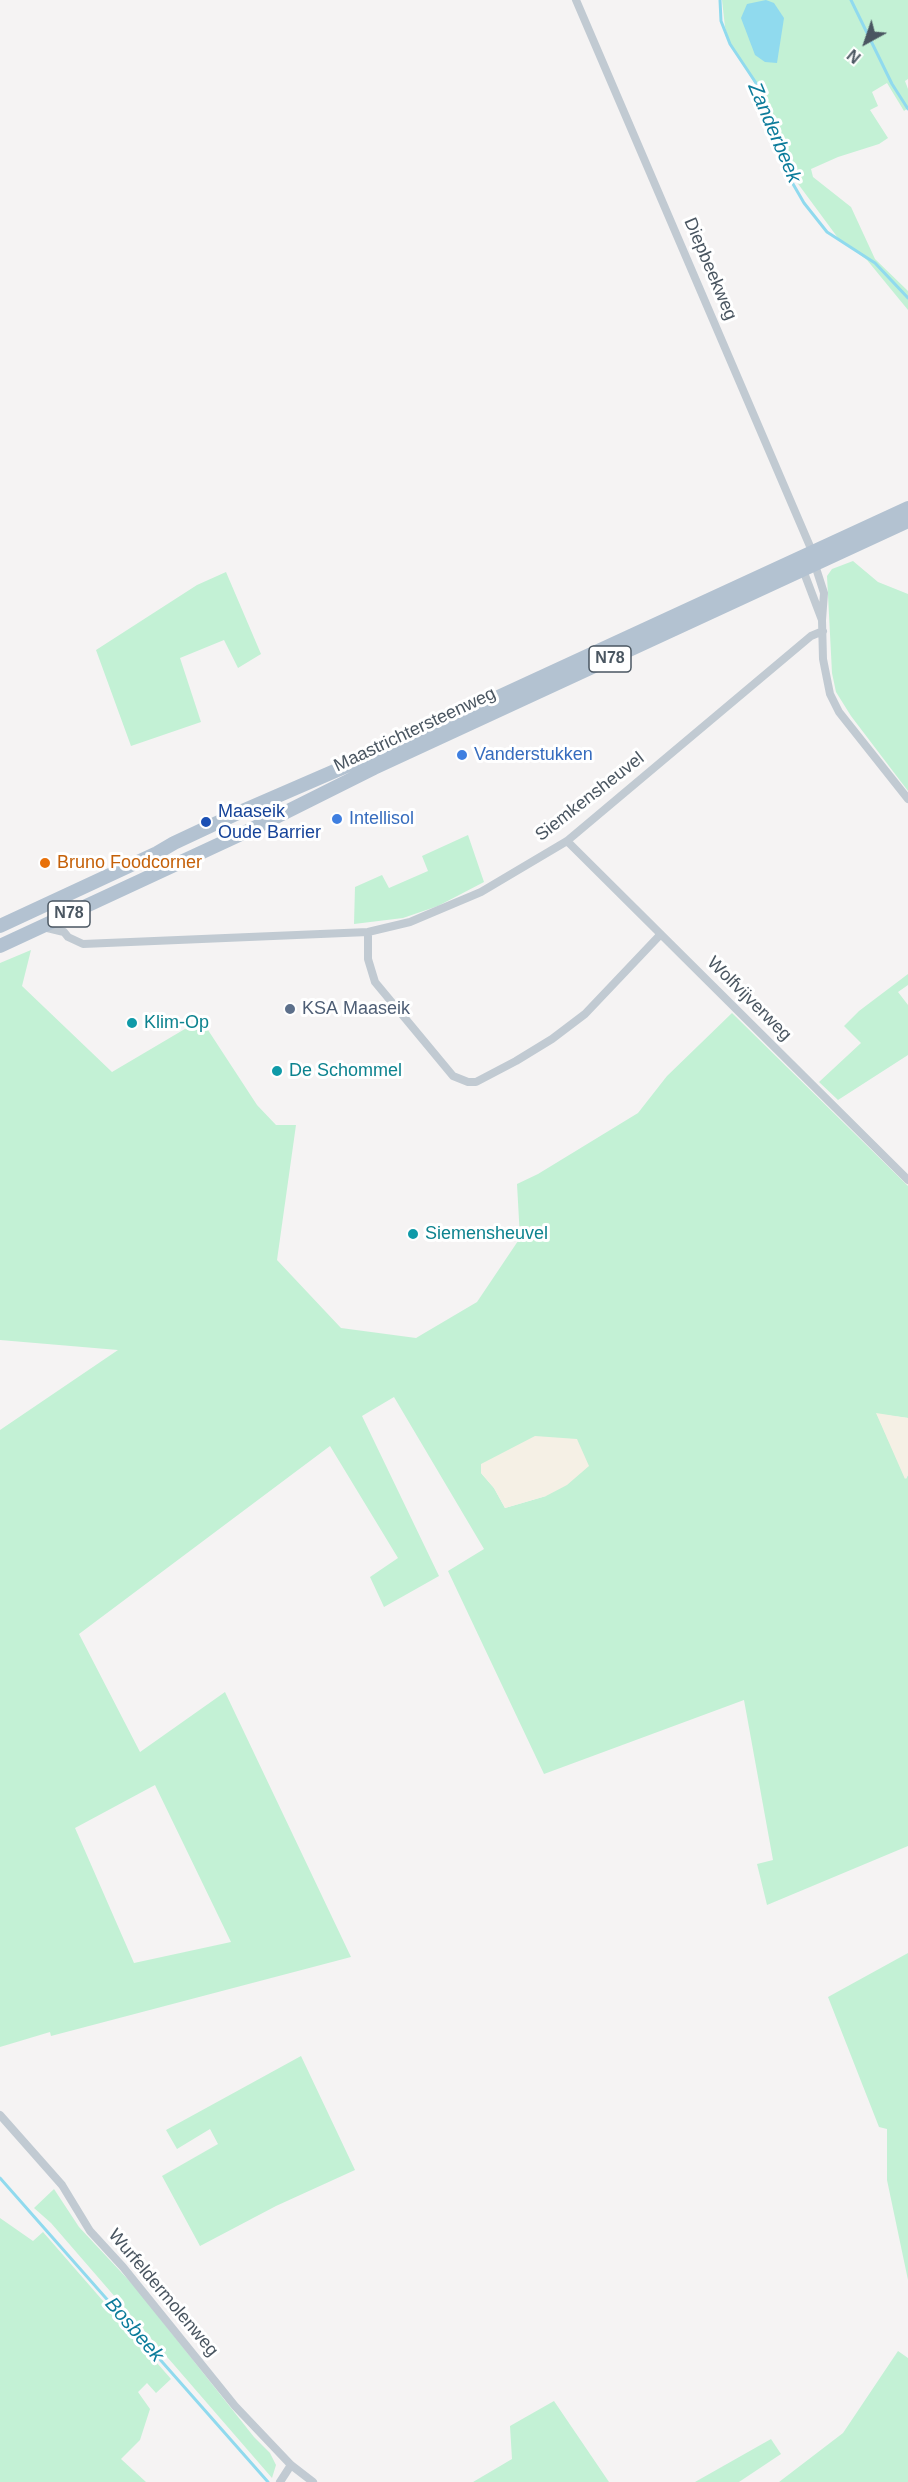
<!DOCTYPE html>
<html>
<head>
<meta charset="utf-8">
<style>
	body { margin:0 }
	#map { position:relative; width:908px; height:2482px; overflow:hidden; background:#f5f3f3; font-family:Helvetica,sans-serif }
	canvas { display:block }
	.north { position:absolute; left:836px; top:12px; width:60px; height:60px; -webkit-text-stroke:4px #fff; paint-order:stroke; rotate:220deg; font-size:16px; font-weight:700; line-height:24px; text-align:center; color:#4a5661 }
	.north::after { content:''; display:block; margin:auto; width:21px; height:27px; background:#4a5661; clip-path:polygon(50% 0,100% 100%,50% 72%,0 100%) }
</style>
</head>
<body>
<div id="map">
<canvas width="908" height="2482"></canvas>
<div class="north">N</div>
</div>
<script>
const ctx = document.querySelector('canvas').getContext('2d');
ctx.lineJoin = 'round';
function paint(path, color) { ctx.fillStyle = color; ctx.fill(path, 'evenodd'); }
const toPath = rows => new Path2D(rows.map(r => 'M' + r).join(''));
function trace(path, color, width, dash) { ctx.strokeStyle = color; ctx.lineWidth = width; ctx.lineCap = dash ? 'butt' : 'round'; ctx.setLineDash(dash || []); ctx.stroke(path); }
function label(font, color, halo, rows, align = 'center') {
  ctx.font = font + ' Helvetica,sans-serif'; ctx.lineWidth = 6; ctx.setLineDash([]); ctx.textBaseline = 'middle'; ctx.strokeStyle = halo; ctx.fillStyle = color; for (const [text, x, y, turn = 0] of rows) {
    ctx.save(); ctx.translate(x, y); ctx.rotate((+turn || 0) * Math.PI / 180); ctx.textAlign = isNaN(turn) ? turn : align; if (halo) ctx.strokeText(text, 0, 0); ctx.fillText(text, 0, 0); ctx.restore();
  }
}
const green = toPath([
	[722,0,908,0,908,79,905,81,908,89,908,108,904,111,887,83,872,92,878,106,870,110,888,138,879,144,838,157,811,169,813,177,851,207,875,259,908,291,908,310,867,260,838,238,793,177,758,89,729,41,725,27],
	[853,561,878,582,908,594,908,791,851,716,836,692,832,673,827,576,832,569],
	[226,572,261,654,238,668,224,640,180,658,201,722,131,746,96,650,197,585],
	[468,835,484,882,438,906,403,918,354,924,355,887,382,875,389,888,428,871,422,856],
	[31,950,22,986,112,1072,195,1023,208,1030,257,1105,276,1125,296,1125,277,1260,341,1328,416,1338,477,1302,520,1238,517,1184,538,1174,638,1113,667,1076,732,1013,908,1186,908,1418,877,1414,906,1479,908,1475,908,1846,767,1905,757,1864,773,1860,744,1700,544,1774,448,1571,484,1549,394,1397,362,1416,439,1576,384,1607,370,1577,398,1558,330,1446,79,1634,140,1752,225,1692,351,1957,51,2036,50,2032,0,2047,0,1430,118,1350,0,1340,0,963],
	[481,1473,546,1496,505,1508,494,1488],
	[155,1785,231,1942,134,1963,75,1828],
	[908,974,908,985,898,992,908,1005,908,1055,838,1100,819,1082,861,1043,844,1026,859,1011],
	[908,1953,908,2280,887,2180,887,2129,879,2127,828,1997],
	[301,2056,355,2170,276,2206,200,2246,162,2176,218,2144,210,2129,177,2149,166,2130],
	[54,2189,79,2227,135,2287,254,2437,270,2453,276,2465,272,2478,51,2223,34,2208],
	[0,2218,33,2241,43,2232,171,2379,156,2393,147,2383,138,2392,150,2409,140,2440,121,2459,146,2482,0,2482],
	[898,2351,908,2358,908,2482,779,2482,843,2433],
	[554,2401,609,2482,473,2482,512,2459,510,2426],
	[771,2439,781,2454,739,2482,695,2482]
]);
const sand = toPath([
	[876,1413,908,1418,908,1475,905,1479],
	[535,1436,577,1439,589,1466,567,1485,546,1496,505,1508,494,1488,481,1473,481,1464]
]);
const water = toPath([
	[766,0,774,3,784,18,777,63,765,62,755,55,741,18,747,4]
]);
const stream = toPath([
	[720,0,721,21,730,44,762,92,774,127,777,148,789,177,804,203,827,232,875,263,908,298],
	[851,0,892,84,908,109],
	[0,2178,268,2482]
]);
const minor = toPath([
	[576,0,812,551],
	[815,565,824,593,822,620],
	[803,570,822,620,823,659,830,694,839,712,908,799],
	[567,841,908,1180],
	[43,927,64,932,68,937,83,944,368,932,410,922,481,892,567,841,811,636,823,631],
	[368,932,368,959,375,982,453,1076,468,1082,476,1082,516,1061,552,1039,585,1014,660,935],
	[0,2115,62,2185,90,2231,123,2267,235,2406,291,2465,313,2482],
	[280,2482,291,2465]
]);
const primary = toPath([
	[0,926,157,853,174,843,238,813,381,751,908,508],
	[0,946,252,829,374,768,908,521]
]);
const markers = [
	[462,755,6,"#3f7fe0"],
	[337,819,6,"#3f7fe0"],
	[206,822,6,"#1a4fb4"],
	[45,863,6,"#e8710a"],
	[290,1009,6,"#5c6f8a"],
	[132,1023,6,"#0f9aa8"],
	[277,1071,6,"#0f9aa8"],
	[413,1234,6,"#0f9aa8"]
];
const shields = [
	[610,659,42],
	[69,914,42]
];
const shieldNames = [
	["N78",610,659],
	["N78",69,914]
];
const streetNames = [
	["Diepbeekweg",710,269,67],
	["Maastrichtersteenweg",415,730,-25],
	["Siemkensheuvel",590,797,-38],
	["Wolfvijverweg",749,999,45],
	["Wurfeldermolenweg",163,2293,50]
];
const shopNames = [
	["Vanderstukken",474,755],
	["Intellisol",349,819]
];
const transitNames = [
	["Maaseik",218,812],
	["Oude Barrier",218,833]
];
const foodNames = [
	["Bruno Foodcorner",57,863]
];
const serviceNames = [
	["KSA Maaseik",302,1009]
];
const cultureNames = [
	["Klim-Op",144,1023],
	["De Schommel",289,1071],
	["Siemensheuvel",425,1234]
];
const waterNames = [
	["Zanderbeek",774,133,67],
	["Bosbeek",134,2330,49]
];
paint(green, '#c3f1d5');
paint(sand, '#f5f0e5');
paint(water, '#90daee');
trace(stream, '#90daee', 3);
trace(minor, '#c1cad2', 8);
trace(primary, '#b3c2d1', 14);
for (const [x, y, r, color] of markers) { const dot = new Path2D(); dot.arc(x, y, r, 0, 2 * Math.PI); ctx.fillStyle = color; ctx.fill(dot); trace(dot, '#fff', 2); }
for (const [x, y, w] of shields) { const box = new Path2D(); box.roundRect(x - w / 2, y - 13, w, 26, 4.5); ctx.fillStyle = '#fff'; ctx.fill(box); trace(box, '#4a5661', 1.5); }
label('bold 16px', '#4a5661', null, shieldNames);
label('18px', '#4a5661', '#fff', streetNames);
label('18px', '#366cbe', '#fff', shopNames, 'left');
label('18px', '#164399', '#fff', transitNames, 'left');
label('18px', '#c56008', '#fff', foodNames, 'left');
label('18px', '#4e5e75', '#fff', serviceNames, 'left');
label('18px', '#0d838f', '#fff', cultureNames, 'left');
label('italic 20px', '#0c7c9b', '#fff', waterNames);
</script>
</body>
</html>
